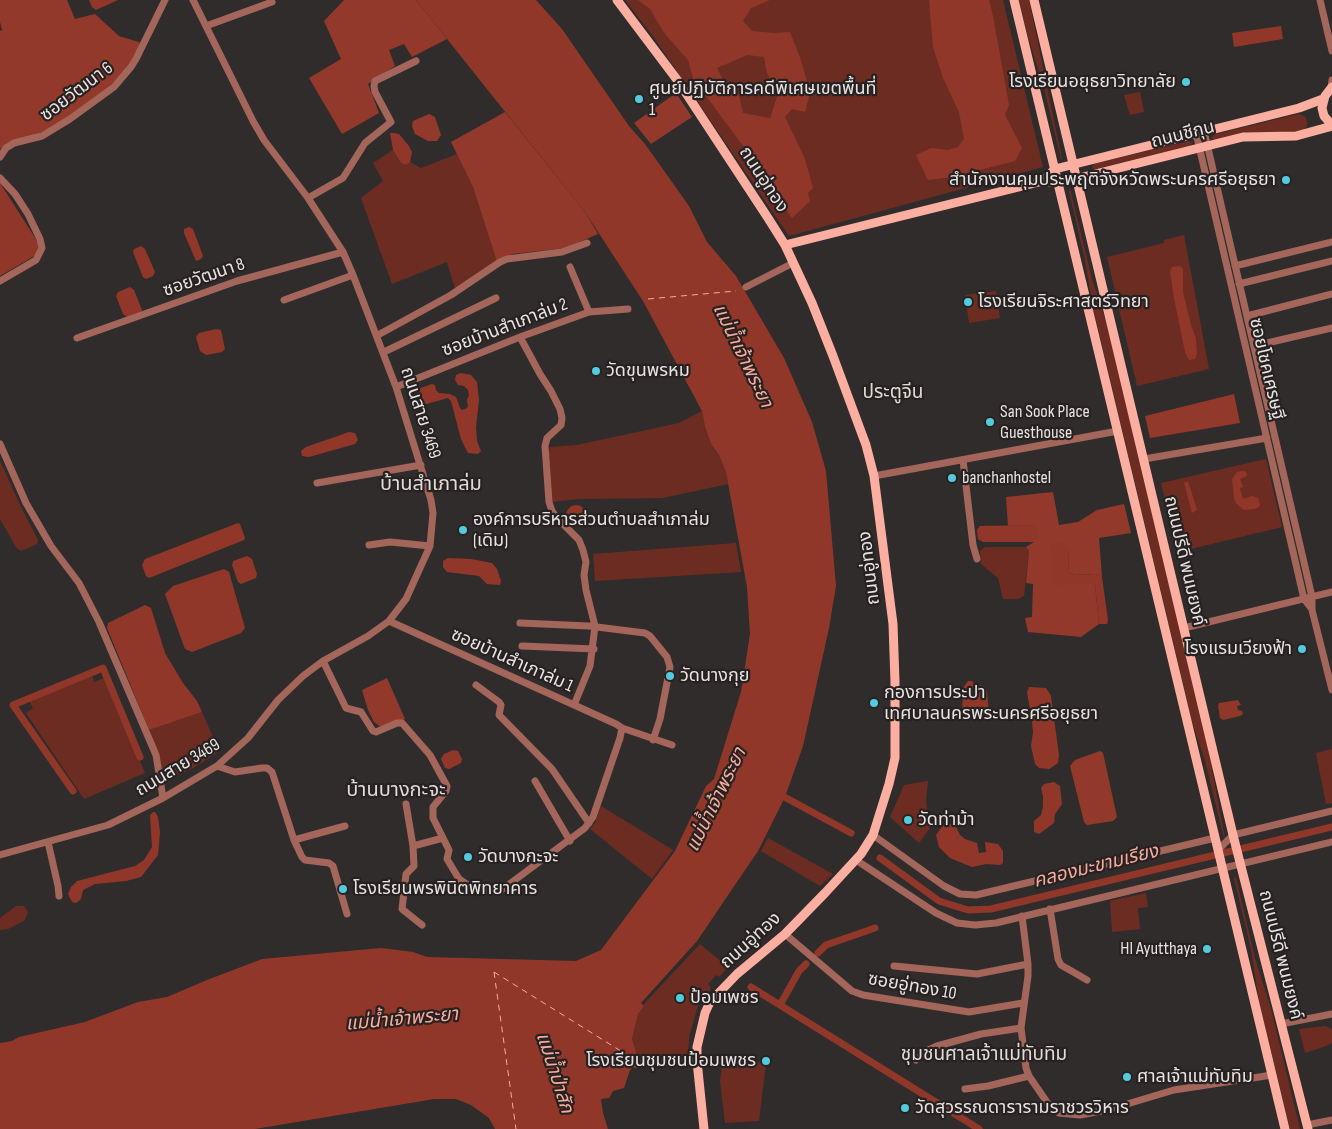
<!DOCTYPE html>
<html>
<head>
<meta charset="utf-8">
<style>
	body { margin:0 }
	canvas { display:block; background:#302c2b }
</style>
</head>
<body>
<canvas width="1332" height="1129"></canvas>
<script>
const ctx = document.querySelector('canvas').getContext('2d');
ctx.lineJoin = 'round';
function paint(path, color) { ctx.fillStyle = color; ctx.fill(path, 'evenodd'); }
const toPath = rows => new Path2D(rows.map(r => 'M' + r).join(''));
function trace(path, color, width, dash) { ctx.strokeStyle = color; ctx.lineWidth = width; ctx.lineCap = dash ? 'butt' : 'round'; ctx.setLineDash(dash || []); ctx.stroke(path); }
function label(font, color, halo, rows, align = 'center') {
  ctx.font = font + ' "Sofia Sans Condensed","Noto Sans Thai",sans-serif'; ctx.lineWidth = 4.5; ctx.setLineDash([]); ctx.textBaseline = 'middle'; ctx.strokeStyle = halo; ctx.fillStyle = color; for (const [text, x, y, turn = 0] of rows) {
    ctx.save(); ctx.translate(x, y); ctx.rotate((+turn || 0) * Math.PI / 180); ctx.textAlign = isNaN(turn) ? turn : align; if (halo) ctx.strokeText(text, 0, 0); ctx.fillText(text, 0, 0); ctx.restore();
  }
}
const green = toPath([
	[625,0,1003,0,1043,167,789,236,655,39],
	[1019,0,1029,0,1062,159,1061,159,1043,84,1028,37],
	[1140,92,1144,112,1130,115,1124,95],
	[1298,114,1305,116,1307,121,1307,126,1302,131,1286,133,1248,132,1214,140,1212,138,1213,135],
	[1189,141,1192,143,1190,146,1095,169,1092,168,1094,164],
	[393,150,401,163,406,165,410,162,421,168,457,154,473,187,497,262,455,289,447,262,392,284,361,198,383,181,373,163],
	[1070,189,1092,279,1107,325,1206,738,1225,839,1224,838,1205,761,1192,721,1094,312,1084,256,1069,191],
	[1184,235,1209,369,1137,386,1107,257,1164,243,1164,240],
	[996,291,1000,318,969,323,965,295],
	[702,411,705,427,711,444,719,455,726,472,728,484,663,498,579,499,551,502,548,458,550,447,577,445,679,423],
	[1266,459,1282,527,1178,552,1161,483],
	[0,461,20,505,38,540,37,544,21,551,16,547,0,519],
	[736,543,741,572,595,581,593,554],
	[985,547,1026,547,1029,551,1024,596,1018,599,1003,599,998,578,981,564,980,551],
	[92,675,94,682,104,678,145,773,84,799,26,713,33,708,29,700],
	[202,712,218,749,217,753,193,768,165,781,149,730],
	[1332,749,1332,803,1326,804,1316,753],
	[928,781,926,801,930,828,919,843,890,817,904,785],
	[601,806,673,850,652,879,590,829,595,823],
	[768,838,833,874,820,886,761,851],
	[1235,877,1236,878,1255,958,1271,1009,1300,1129,1290,1129,1259,1001,1251,949,1234,878],
	[1146,893,1148,907,1138,908,1140,929,1112,932,1110,901],
	[16,906,24,906,28,912,24,921,8,929,0,930,0,918],
	[700,944,728,967,719,977,716,975,708,984,711,987,709,992,698,1006,689,1037,688,1060,643,1063,643,1055,637,1055,632,1039,638,1014,644,1006,643,1005],
	[1325,1026,1332,1029,1332,1043,1326,1046,1305,1053,1299,1029],
	[723,1058,766,1063,759,1121,725,1123,720,1081]
]);
const forest = toPath([
	[0,0,67,0,75,19,95,14,119,36,139,42,141,45,130,65,110,86,67,119,36,135,8,143,0,149,0,31,2,30,0,22],
	[344,0,416,0,447,39,412,57,404,44,389,50,395,66,368,84,379,113,342,134,309,78,341,59,324,21],
	[676,93,692,117,651,144,634,123],
	[505,112,585,212,598,234,566,248,512,254,497,262,473,187,451,142],
	[429,114,435,117,441,135,437,141,428,141,415,134,412,126,413,121],
	[1234,394,1240,423,1150,438,1145,416],
	[1053,492,1059,525,1078,522,1097,510,1124,504,1131,533,1099,538,1102,577,1096,574,1074,575,1069,572,1068,550,1053,579,1092,583,1095,585,1099,624,1081,637,1028,632,1025,618,1032,617,1033,584,1026,583,1029,551,1026,547,1034,542,1033,525,1008,526,1006,497],
	[387,678,405,719,382,728,374,722,368,710,362,690],
	[1100,751,1103,753,1117,817,1113,821,1087,825,1084,822,1070,766,1075,760]
]);
const water = toPath([
	[89,0,118,0,96,10,92,7],
	[416,0,536,0,562,29,629,126,645,144,689,206,707,242,736,276,784,358,812,422,826,471,836,586,829,628,803,746,785,797,758,851,697,941,641,1003,644,1006,638,1014,632,1039,637,1055,634,1055,634,1066,630,1070,624,1088,613,1091,609,1098,601,1099,603,1113,608,1129,495,1129,489,1118,471,1105,456,1099,434,1099,255,1129,0,1129,0,1043,12,1041,19,1037,85,1022,138,1002,167,997,207,980,262,959,381,948,413,952,427,957,576,961,601,950,675,851,706,786,714,779,741,692,750,634,747,587,726,472,719,455,711,444,705,427,702,411,643,301,585,212],
	[638,0,770,0,751,8,743,21,752,31,774,33,790,32,801,60,810,93,805,112,792,109,785,117,805,159,813,188,808,193,810,201,792,218,757,169,752,155,740,142,693,78,688,60,665,34,650,9],
	[747,55,764,57,767,73,778,94,770,118,743,113,739,95,725,84,717,68],
	[929,0,989,0,993,16,1009,105,1005,115,1022,148,1015,161,952,177,928,180,916,155,931,148,948,150,958,147,964,139,959,112,943,78,933,47],
	[1281,26,1283,39,1234,47,1232,33],
	[390,133,394,133,399,134,409,146,412,152,410,162,406,165,401,163,393,150],
	[0,183,39,244,36,255,0,276],
	[189,227,193,229,203,256,201,259,196,261,184,233,184,229],
	[141,246,145,249,155,272,153,276,146,279,143,277,133,252,134,249],
	[1180,266,1183,269,1183,292,1191,325,1196,339,1197,354,1195,359,1189,360,1185,352,1174,298,1170,271,1172,267],
	[130,287,134,290,142,310,141,312,127,317,123,314,116,296,118,292],
	[216,329,221,330,225,349,222,352,206,355,200,351,196,337,199,333],
	[461,373,471,375,477,382,479,400,476,427,477,441,481,451,478,454,468,453,461,439,451,401,448,398,419,406,416,405,413,396,415,390,432,384,435,385,436,390,439,393,450,394,456,397,460,408,462,410,467,408,468,406,467,400,469,395,468,390,464,386,458,385,455,380,456,375],
	[349,432,355,433,358,440,355,444,309,457,302,456,301,451,306,447],
	[1244,471,1246,472,1247,476,1240,479,1243,487,1240,488,1243,499,1252,496,1258,498,1260,504,1259,507,1254,509,1244,510,1236,503,1234,498,1232,479,1237,472],
	[1188,481,1197,510,1192,513,1184,483],
	'566 515a10 10 0 1 1 20 0a10 10 0 1 1-20 0Z',
	[238,523,240,524,245,538,244,540,149,578,146,576,142,565,145,559],
	[1033,525,1037,527,1038,538,1034,542,983,542,978,539,977,530,980,526],
	[1055,542,1064,543,1068,550,1069,572,1074,575,1096,574,1102,577,1108,620,1107,624,1099,624,1095,585,1092,583,1058,585,1053,580,1051,546],
	[247,556,252,559,257,574,256,578,241,584,238,582,232,565,233,561],
	[448,558,471,559,492,563,497,569,501,581,500,585,487,584,479,576,447,572,443,567,443,561],
	[224,569,229,572,245,628,241,633,192,652,185,649,165,594,173,586],
	[145,605,151,608,165,653,183,683,197,701,202,712,149,730,107,628,108,623],
	[968,681,972,681,974,684,984,686,987,692,989,711,985,715,966,715,962,713,963,688],
	[1029,687,1046,688,1051,696,1059,755,1058,763,1049,769,1039,768,1035,764,1031,746,1033,732,1032,721,1027,692],
	[1238,700,1241,705,1237,706,1238,710,1242,711,1243,714,1240,716,1223,720,1220,718,1218,706,1219,703],
	[453,750,458,751,462,759,461,763,449,769,445,768,441,759,444,754],
	[1054,782,1060,786,1062,804,1055,814,1054,823,1039,834,1034,832,1034,821,1041,815,1043,807,1043,796,1041,788,1044,784],
	[153,812,155,812,158,817,160,832,158,855,141,877,126,881,95,884,83,890,81,899,76,903,72,902,68,894,71,887,77,881,135,866,144,860,152,847,150,815],
	[949,824,955,825,960,835,965,839,977,843,979,853,986,852,985,842,998,844,1003,851,1003,863,1000,865,986,864,972,867,950,858,939,847,936,835,943,825]
]);
const canal = toPath([
	[73,791,13,705,103,668,140,757],
	[777,793,851,833],
	[880,858,939,901,968,910,991,909,1332,827],
	[818,953,826,945,875,928],
	[751,987,979,1129],
	[780,1005,799,971,806,964]
]);
const ferry = toPath([
	[648,299,736,291],
	[494,972,516,1129],
	[494,972,624,1053]
]);
const minor = toPath([
	[1320,0,1332,51],
	[206,26,272,2],
	[1331,88,1332,80],
	[1204,131,1312,597,1312,610,1332,690],
	[1196,133,1304,599,1312,609],
	[0,157,6,148,14,143,42,136,70,119,114,87,131,67,136,59,165,0],
	[0,178,15,194,28,214,40,239,42,248,36,260,0,281],
	[308,198,343,178,365,143,391,122,375,92,374,86,375,81,416,61],
	[1235,266,1332,242],
	[570,267,589,312],
	[1239,284,1332,261],
	[746,287,793,263],
	[284,300,353,275],
	[1247,316,1332,294],
	[378,335,451,295,500,262,507,259,562,252,587,243],
	[520,337,540,374,551,391,560,409,562,418,561,425,547,438,545,446,549,502,552,511,557,518,579,540,583,550,586,562,584,575,586,590,595,626,590,666,574,705],
	[77,338,237,281,343,252],
	[1254,346,1332,328],
	[384,352,496,298],
	[396,387,520,337,589,312,628,309],
	[0,444,26,503,51,546,79,583,99,622,156,755,163,798],
	[1144,459,1267,438],
	[963,460,973,545,977,559],
	[874,476,1118,431],
	[317,483,421,465],
	[369,545,390,542,430,546],
	[389,621,616,724,622,728,672,745],
	[520,623,589,626,645,633,650,636,667,657,670,667,660,719,653,740],
	[1184,628,1332,592],
	[522,646,594,649],
	[323,661,346,708,361,712,373,731,376,732,397,723,402,723,430,755,447,786,446,791,433,807,433,818,449,850,447,859,459,879,475,890,500,891,585,828,593,817,620,738,622,728],
	[476,685,499,702,501,705,499,715,552,769,589,823],
	[217,766,235,772,262,768,267,768,272,772,294,840,302,857,305,860,329,863,333,866,347,914],
	[535,781,570,841],
	[406,804,413,846],
	[873,835,944,886,960,894,976,895,1215,838],
	[294,840,345,826],
	[48,842,58,886,59,896],
	[1218,850,1233,835,1332,811],
	[0,855,108,825,163,798,217,766,248,738,278,700,303,676,323,661,368,636,389,621,406,599,430,546,433,513,431,500,396,387,353,275,343,252,308,198,264,140,253,121,193,0],
	[856,860,936,913,957,923,975,925,996,923,1332,842],
	[1050,909,1058,959,1061,965,1087,980],
	[1022,916,1028,964,1028,976,1021,1028,1026,1068,1029,1076,1051,1108,1059,1113,1080,1115,1107,1110,1174,1090,1272,1075],
	[422,925,402,909,406,874,414,866,413,846,443,838],
	[785,934,852,991,863,995,969,1012,1023,1003],
	[894,966,977,974,1028,964],
	[1281,1024,1332,1014],
	[916,1060,924,1052,937,1046,981,1034,1021,1028],
	[635,1064,697,1061],
	[965,1089,988,1086,1029,1076],
	[1307,1125,1332,1120]
]);
const major = toPath([
	[617,0,678,81,768,218,785,245,812,303,833,356,866,445,874,476,893,624,895,682,895,758,889,784,873,835,861,854,825,893,785,934,737,974,710,1002,705,1013,697,1047,697,1061,704,1129],
	[1014,0,1285,1129],
	[1034,0,1233,835,1308,1129],
	[1332,87,1325,96,1322,108,1324,116,1332,125],
	[1043,181,1055,169,1299,108,1323,99],
	[785,245,1043,181,1059,183,1243,137,1296,136,1332,126]
]);
const markers = [
	[1186,82,5,"#54cade"],
	[639,99,5,"#54cade"],
	[1286,180,5,"#54cade"],
	[968,302,5,"#54cade"],
	[596,371,5,"#54cade"],
	[990,422,5,"#54cade"],
	[952,478,5,"#54cade"],
	[463,530,5,"#54cade"],
	[1302,649,5,"#54cade"],
	[670,676,5,"#54cade"],
	[874,703,5,"#54cade"],
	[908,820,5,"#54cade"],
	[468,857,5,"#54cade"],
	[343,889,5,"#54cade"],
	[1207,949,5,"#54cade"],
	[680,998,5,"#54cade"],
	[766,1061,5,"#54cade"],
	[1127,1077,5,"#54cade"],
	[905,1108,5,"#54cade"]
];
const poiNames = [
	["โรงเรียนอยุธยาวิทยาลัย",1176,82,"right"],
	["ศูนย์ปฏิบัติการคดีพิเศษเขตพื้นที่",649,89],
	["1",649,110],
	["สำนักงานคุมประพฤติจังหวัดพระนครศรีอยุธยา",1276,180,"right"],
	["โรงเรียนจิระศาสตร์วิทยา",978,302],
	["วัดขุนพรหม",606,371],
	["San Sook Place",1000,412],
	["Guesthouse",1000,433],
	["banchanhostel",962,478],
	["องค์การบริหารส่วนตำบลสำเภาล่ม",473,520],
	["(เดิม)",473,541],
	["โรงแรมเวียงฟ้า",1292,649,"right"],
	["วัดนางกุย",680,676],
	["กองการประปา",884,693],
	["เทศบาลนครพระนครศรีอยุธยา",884,714],
	["วัดท่าม้า",918,820],
	["วัดบางกะจะ",478,857],
	["โรงเรียนพรพินิตพิทยาคาร",353,889],
	["HI Ayutthaya",1197,949,"right"],
	["ป้อมเพชร",690,998],
	["โรงเรียนชุมชนป้อมเพชร",756,1061,"right"],
	["ศาลเจ้าแม่ทับทิม",1137,1077],
	["วัดสุวรรณดารารามราชวรวิหาร",915,1108]
];
const streetNames = [
	["ซอยวัฒนา 6",77,92,-37],
	["ถนนชีกุน",1183,135,-14],
	["ถนนอู่ทอง",763,180,57],
	["ซอยวัฒนา 8",204,278,-19],
	["ซอยบ้านสำเภาล่ม 2",505,328,-21],
	["ซอยโชคเศรษฐี",1266,369,77],
	["ถนนสาย 3469",420,413,72],
	["ถนนปรีดี พนมยงค์",1184,561,77],
	["ถนนอู่ทอง",870,568,-97],
	["ซอยบ้านสำเภาล่ม 1",512,661,24],
	["ถนนสาย 3469",178,768,-31],
	["ถนนอู่ทอง",751,941,-42],
	["ถนนปรีดี พนมยงค์",1280,955,76],
	["ซอยอู่ทอง 10",912,987,10]
];
const waterNames = [
	["แม่น้ำเจ้าพระยา",742,356,64],
	["แม่น้ำเจ้าพระยา",717,800,-64],
	["คลองมะขามเรียง",1096,867,-14],
	["แม่น้ำเจ้าพระยา",402,1020,-5],
	["แม่น้ำป่าสัก",554,1073,72]
];
const neighbourhoodNames = [
	["ประตูจีน",893,393],
	["ชุมชนศาลเจ้าแม่ทับทิม",984,1055]
];
const quarterNames = [
	["บ้านสำเภาล่ม",431,485],
	["บ้านบางกะจะ",396,791]
];
paint(green, '#6d2c22');
paint(forest, '#92392c');
paint(water, '#90372a');
trace(canal, '#90372a', 7);
trace(ferry, '#f7ab9d', 1, [6, 5]);
trace(minor, '#a4665b', 7);
trace(major, '#fcafa0', 9);
for (const [x, y, r, color] of markers) { const dot = new Path2D(); dot.arc(x, y, r, 0, 2 * Math.PI); ctx.fillStyle = color; ctx.fill(dot); trace(dot, '#272221', 2); }
label('18px', '#e6e3e2', '#272221', poiNames, 'left');
label('18px', '#e6e3e2', '#272221', streetNames);
label('italic 19px', '#f7ab9d', '#272221', waterNames);
label('19px', '#e0dad8', '#272221', neighbourhoodNames);
label('20px', '#e0dad8', '#272221', quarterNames);
</script>
</body>
</html>
